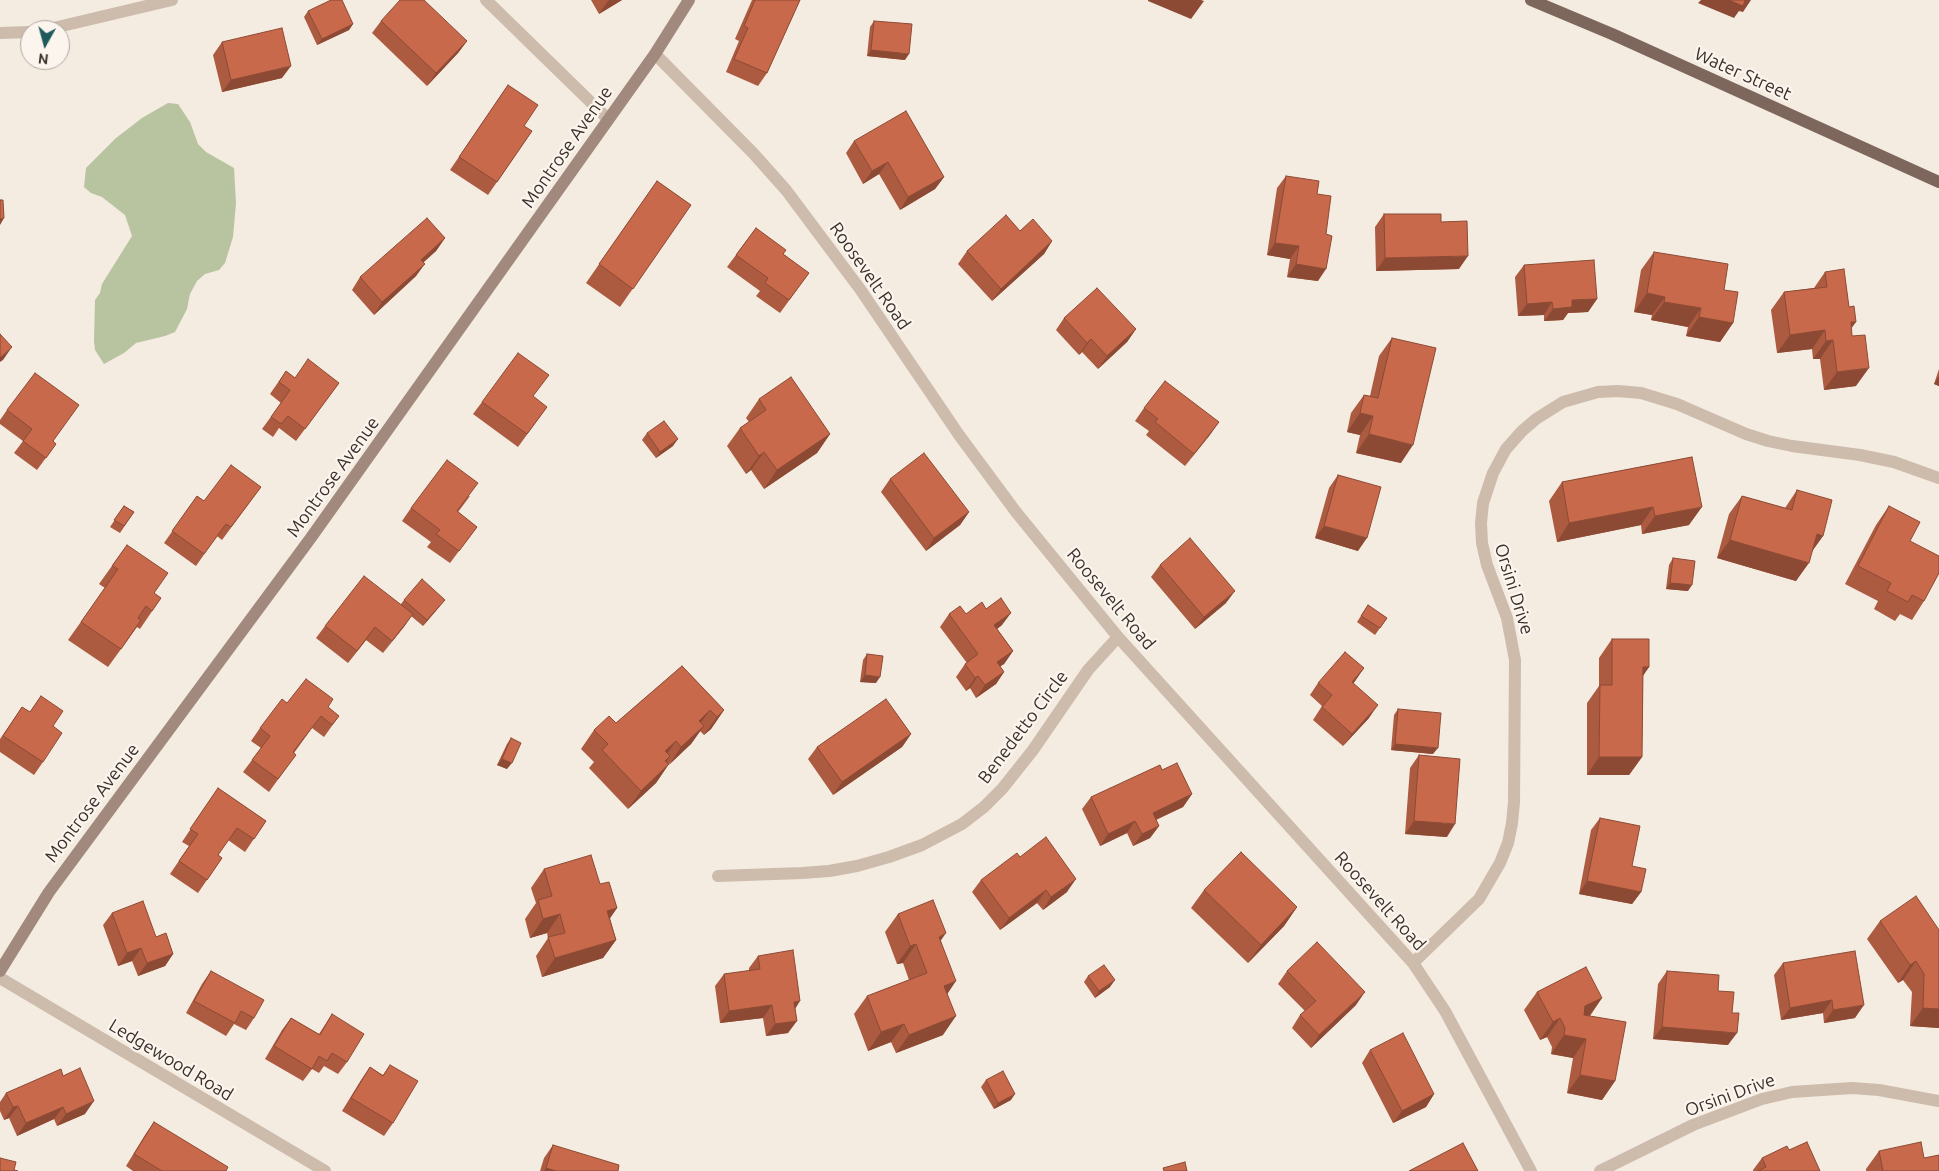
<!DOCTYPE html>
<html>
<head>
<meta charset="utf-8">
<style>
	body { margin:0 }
	#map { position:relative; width:1939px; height:1171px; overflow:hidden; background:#f4ebe1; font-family:Ubuntu,sans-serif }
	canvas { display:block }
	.north { position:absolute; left:20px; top:20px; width:50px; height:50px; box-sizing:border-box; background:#fbf5ee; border:1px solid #aea6a0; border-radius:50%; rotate:187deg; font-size:14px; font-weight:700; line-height:20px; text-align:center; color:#3b302b }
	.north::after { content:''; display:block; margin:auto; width:18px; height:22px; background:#1f5a5e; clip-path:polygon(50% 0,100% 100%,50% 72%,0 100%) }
</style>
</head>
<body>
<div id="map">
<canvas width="1939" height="1171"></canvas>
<div class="north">N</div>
</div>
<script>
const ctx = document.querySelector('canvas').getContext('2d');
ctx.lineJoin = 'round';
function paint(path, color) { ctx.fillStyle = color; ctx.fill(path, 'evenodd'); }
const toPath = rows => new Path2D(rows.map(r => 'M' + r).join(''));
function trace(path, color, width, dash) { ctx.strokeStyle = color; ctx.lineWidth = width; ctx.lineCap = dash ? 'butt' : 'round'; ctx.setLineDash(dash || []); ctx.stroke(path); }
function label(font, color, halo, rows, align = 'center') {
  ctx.font = font + ' Ubuntu,sans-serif'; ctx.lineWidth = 4.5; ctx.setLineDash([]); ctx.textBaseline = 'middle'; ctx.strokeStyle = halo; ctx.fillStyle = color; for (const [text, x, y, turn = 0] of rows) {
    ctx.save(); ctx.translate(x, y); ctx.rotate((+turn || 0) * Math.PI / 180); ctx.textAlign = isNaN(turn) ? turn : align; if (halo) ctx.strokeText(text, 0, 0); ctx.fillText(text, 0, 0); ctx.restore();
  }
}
const green = toPath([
	[168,103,178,104,190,122,198,144,206,152,234,168,236,203,233,237,225,263,219,270,205,274,197,281,190,294,187,309,175,332,165,336,136,343,124,353,104,364,95,350,94,341,95,300,100,293,102,284,132,236,125,215,102,197,91,193,84,187,86,168,116,138,142,118]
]);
const minor = toPath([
	[486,0,608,119],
	[45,30,172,0],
	[0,33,30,32],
	[655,54,753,153,786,190,860,289,959,435,1016,512,1118,637,1413,963,1445,1011,1531,1171],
	[718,876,802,873,829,871,857,866,889,857,922,845,962,824,984,807,1002,789,1033,750,1088,670,1118,637],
	[1413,963,1479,899,1500,863,1508,843,1512,823,1514,802,1515,660,1507,618,1487,565,1482,543,1481,523,1483,503,1493,473,1506,449,1522,431,1536,419,1563,402,1598,392,1618,391,1641,393,1677,404,1746,434,1768,441,1792,446,1860,455,1894,462,1939,478],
	[0,978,325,1171],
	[1600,1171,1693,1125,1762,1099,1792,1092,1852,1088,1879,1090,1939,1101]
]);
const secondary = toPath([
	[0,971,49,892,310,539,655,54,689,0]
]);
const primary = toPath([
	[1531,0,1612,34,1939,182]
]);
const wall = toPath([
	[591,0,622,0,599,14],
	[752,0,800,0,767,73,758,86,726,72,739,41,735,39],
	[308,11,353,24,349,30,317,45,304,17],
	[381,21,467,41,458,53,427,86,372,33],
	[874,21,905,60,867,56,870,27],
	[222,42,282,78,222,92,213,55],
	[508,85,524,126,532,131,488,195,450,170],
	[854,141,944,177,935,189,900,210,879,174,863,184,846,153],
	[1286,176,1317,194,1318,281,1287,277,1290,259,1267,255,1277,188],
	[657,181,691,205,620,307,586,283],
	[1384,214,1441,222,1459,269,1376,271,1375,227],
	[756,228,783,254,809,273,780,313,756,296,760,291,727,267],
	[1020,231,1052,241,1044,254,992,301,958,264,967,251],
	[445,238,436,251,424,262,416,276,374,315,352,290,360,277],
	[1654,252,1724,290,1733,323,1720,342,1686,336,1688,327,1651,320,1652,315,1634,312,1641,270],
	[1524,265,1597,299,1588,312,1568,313,1563,320,1544,321,1544,315,1518,316,1515,277],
	[1825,272,1851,329,1856,386,1824,390,1820,359,1813,359,1812,349,1777,353,1771,310,1784,292,1814,288],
	[1064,318,1136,329,1127,342,1098,369,1082,352,1079,355,1056,330],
	[1392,338,1401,463,1356,453,1360,435,1347,432,1351,413,1364,395,1370,396,1379,356],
	[1939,369,1939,386,1934,384],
	[286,371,295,378,339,383,296,441,279,428,273,437,262,429,281,403,270,394],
	[759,399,830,434,817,453,764,489,751,470,746,474,727,446,740,428,749,422,746,418],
	[482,402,547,407,518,447,473,414],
	[1144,408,1219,422,1185,466,1146,435,1149,431,1135,421],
	[7,410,56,444,37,470,14,453,23,441,0,424,0,420],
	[647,433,673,446,656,458,642,440],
	[1692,457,1689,525,1642,534,1641,525,1557,542,1549,501,1562,482],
	[1338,475,1358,551,1315,538,1329,488],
	[890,479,969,512,960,525,926,551,881,492],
	[261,487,222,540,217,536,196,566,164,543,197,496,204,501],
	[1797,490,1823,536,1813,550,1796,581,1717,558,1729,514,1742,496,1785,508],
	[470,496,458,512,477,527,450,563,427,547,431,542,402,521,411,508],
	[124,506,134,512,120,533,110,527],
	[1889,506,1910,541,1924,601,1912,620,1900,614,1895,621,1874,609,1878,601,1845,584,1876,525],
	[127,545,154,593,161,598,140,629,137,627,108,667,68,640,105,588,99,584],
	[1673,558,1688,591,1666,589,1669,565],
	[1160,565,1226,603,1195,629,1151,577],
	[404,600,440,606,423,626,411,616,383,653,366,640,348,663,316,638,325,626,401,604],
	[1368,605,1387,618,1375,635,1357,622],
	[986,609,1002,625,997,629,1013,651,1004,664,1000,666,1004,672,996,684,976,698,970,688,966,691,956,677,965,664,967,663,940,627,949,614,966,614],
	[1612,639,1649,667,1643,676,1642,757,1629,775,1587,775,1587,703,1599,686,1599,658],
	[867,654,876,683,860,682,863,660],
	[682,666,724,710,711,729,704,735,700,731,691,744,668,765,656,783,628,809,589,768,594,762,581,749,594,730,616,723],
	[1364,668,1353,684,1369,718,1343,746,1313,720,1322,706,1310,695,1318,683],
	[41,696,53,726,43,762,34,775,0,752,0,739,22,707,30,712],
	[287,703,328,707,339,716,324,737,312,728,294,753,287,767,269,792,243,772,261,748,251,741,260,728],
	[1398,709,1433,754,1391,750,1394,715],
	[911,734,902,747,833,795,808,759,817,747],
	[511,738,507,769,497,765,507,744],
	[1419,755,1447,837,1405,834,1410,768],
	[1162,770,1192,794,1183,807,1156,820,1159,826,1150,838,1133,846,1127,833,1100,846,1082,809,1091,797],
	[218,788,266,821,245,852,228,840,218,855,222,858,198,893,170,874,189,846,182,842],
	[1600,818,1632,866,1641,892,1632,904,1579,894,1591,830],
	[544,869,600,884,617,908,610,918,616,940,603,958,542,977,536,956,548,938,547,933,530,938,525,919,536,903,531,888],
	[981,880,1067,892,1043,910,1037,903,1000,930,972,892],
	[1204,890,1297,907,1284,926,1248,963,1191,908],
	[112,913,156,937,173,954,165,966,138,976,132,961,118,966,103,925],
	[898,914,941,941,947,994,943,1035,896,1053,891,1042,868,1051,854,1014,867,996,909,980,903,963,897,964,885,932],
	[1880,921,1939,930,1939,1028,1910,1026,1912,992,1903,980,1898,983,1867,939],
	[758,956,795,1008,788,1033,766,1036,763,1018,720,1023,715,986,724,974,749,971,749,968],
	[1783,963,1855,1018,1824,1023,1823,1013,1781,1020,1774,975],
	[211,971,254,1018,246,1030,234,1024,226,1036,186,1013,202,984],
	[1287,971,1356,1005,1311,1048,1292,1028,1300,1015,1305,1011,1278,984],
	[1667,971,1718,991,1728,1045,1653,1039,1658,984],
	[1088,976,1110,987,1095,998,1084,982],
	[1537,992,1602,998,1590,1016,1615,1081,1602,1100,1567,1093,1573,1058,1551,1054,1552,1047,1547,1037,1540,1040,1524,1010],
	[332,1014,347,1062,338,1074,324,1066,319,1073,312,1069,303,1081,265,1059,282,1030,291,1018,319,1034],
	[1370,1050,1434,1094,1426,1107,1393,1123,1362,1063],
	[390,1065,393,1123,384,1136,342,1111,361,1080,370,1067,383,1075],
	[63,1076,85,1114,57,1126,54,1119,17,1136,9,1118,4,1120,0,1111,0,1102,6,1093],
	[986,1080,1011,1100,994,1109,981,1087],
	[154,1122,226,1171,133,1171,126,1166,145,1135],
	[553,1145,618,1171,540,1171,544,1158],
	[1789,1150,1820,1171,1753,1171,1753,1170,1762,1158],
	[1879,1151,1924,1158,1939,1171,1866,1171,1866,1169]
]);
const shadedWall = toPath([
	[610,0,622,0,599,14,608,1],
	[1148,0,1201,0,1204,1,1191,19,1148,1],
	[1701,0,1751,0,1743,12,1739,11,1734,18,1698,3],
	[353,24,349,30,317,45,322,39],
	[467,41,458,53,427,86,436,73],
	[871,50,909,54,905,60,867,56],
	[291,66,282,78,222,92,231,80],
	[888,162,879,174,863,184,872,171],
	[944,177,935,189,900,210,908,197],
	[4,218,0,225,0,219],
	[445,238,436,251,412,272,421,260],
	[1052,241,1044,254,992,301,1001,289],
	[1275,243,1299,246,1290,259,1267,255],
	[1468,256,1459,269,1376,271,1385,258],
	[425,264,416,276,374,315,382,302],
	[1296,264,1326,269,1318,281,1287,277],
	[1647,293,1665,297,1652,315,1634,312],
	[1597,299,1588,312,1568,313,1563,320,1544,321,1553,309,1572,300],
	[1552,302,1544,315,1518,316,1527,304],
	[1664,302,1701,308,1688,327,1651,320],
	[1699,317,1733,323,1720,342,1686,336],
	[1851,322,1856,322,1843,340],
	[1136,329,1127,342,1098,369,1107,356],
	[1825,330,1812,349,1777,353,1790,335],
	[1091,339,1082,352,1079,355,1087,343],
	[1833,340,1820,359,1813,359,1826,341],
	[12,347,3,360,0,362,0,358],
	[1869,368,1856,386,1824,390,1837,372],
	[1939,376,1939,386,1934,384],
	[1360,413,1373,416,1360,435,1347,432],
	[1219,422,1210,435,1185,466,1194,454],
	[830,434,817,453,764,489,777,470],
	[1369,434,1413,445,1401,463,1356,453],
	[678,439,673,446,656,458,660,452],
	[764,452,751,470,746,474,759,456],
	[1653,507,1641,525,1557,542,1569,523],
	[1702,507,1689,525,1642,534,1655,516],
	[969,512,960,525,926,551,934,538],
	[1324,526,1367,538,1358,551,1315,538],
	[1817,534,1823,536,1810,554],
	[1730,540,1809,563,1796,581,1717,558],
	[1670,583,1692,585,1688,591,1666,589],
	[1235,591,1226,603,1195,629,1204,617],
	[445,600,440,606,423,626,427,620],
	[1011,613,1002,625,985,638,994,625],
	[413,614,404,627,383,653,392,641],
	[375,627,366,640,348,663],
	[1013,651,1004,664,989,674,997,662],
	[1643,667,1649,667,1636,685],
	[1364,668,1355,681,1343,695,1352,682],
	[1004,672,996,684,976,698,985,685],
	[865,675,880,677,876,683,860,682],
	[978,676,970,688,966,691,975,678],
	[1378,705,1369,718,1343,746,1352,734],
	[710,710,697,728,699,721],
	[724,710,711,729,704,735,717,717],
	[704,726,691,744,669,765,681,747],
	[911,734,902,747,833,795,842,782],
	[676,741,663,760,665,751],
	[1395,744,1438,748,1433,754,1391,750],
	[670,756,657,775,669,764,656,783,628,809,641,791,665,761],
	[1599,757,1642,757,1629,775,1587,775],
	[502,759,512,763,507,769,497,765],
	[1192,794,1183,807,1144,825,1153,813],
	[1135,821,1127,833,1100,846,1108,834],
	[1414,821,1455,824,1447,837,1405,834],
	[1159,826,1150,838,1133,846,1142,834],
	[1076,879,1067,892,1043,910,1051,897],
	[1587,881,1641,892,1632,904,1579,894],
	[1046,890,1037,903,1000,930,1009,918],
	[1297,907,1284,926,1248,963,1261,945],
	[617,908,604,927,607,911],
	[560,914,547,933,530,938,543,919],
	[946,933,933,952,939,937],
	[616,940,603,958,542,977,555,958],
	[916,944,903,963,897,964,910,946],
	[141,948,132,961,118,966,127,953],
	[173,954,165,966,138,976,147,963],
	[1916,961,1903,980,1898,983,1910,965],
	[1115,980,1110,987,1095,998,1099,991],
	[956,981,944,999,944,986],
	[1365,992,1356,1005,1311,1048,1319,1035],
	[1602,998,1589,1016,1572,1025,1585,1006],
	[1832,1000,1823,1013,1781,1020,1790,1008],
	[800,1001,792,1014,794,1002],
	[772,1005,763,1018,720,1023,729,1011],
	[1864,1005,1855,1018,1824,1023,1833,1010],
	[1923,1008,1939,1009,1939,1028,1910,1026],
	[956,1016,943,1035,896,1053,909,1035],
	[1560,1018,1547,1037,1540,1040,1553,1022],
	[797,1021,788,1033,766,1036,775,1024],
	[904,1024,891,1042,868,1051,881,1032],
	[1662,1027,1737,1033,1728,1045,1653,1039],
	[1564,1035,1586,1039,1573,1058,1551,1054],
	[1580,1075,1615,1081,1602,1100,1567,1093],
	[1015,1094,1011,1100,994,1109,998,1103],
	[1434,1094,1426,1107,1393,1123,1402,1111],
	[94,1101,85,1114,57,1126,66,1114],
	[18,1106,9,1118,4,1120,13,1107],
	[63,1107,54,1119,17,1136,26,1123],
	[546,1168,556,1171,544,1171]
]);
const building = toPath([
	[331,0,342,0,353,24,322,39,308,11,331,0],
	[400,0,424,0,467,41,436,73,381,21,400,0],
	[755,0,800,0,767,73,734,59,748,28,744,26,755,0],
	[1729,0,1745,0,1743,6,1729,0],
	[874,21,912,24,909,54,871,50,874,21],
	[282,28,291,66,231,80,222,42,282,28],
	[508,85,538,105,524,126,532,131,497,182,459,157,508,85],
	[906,111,944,177,908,197,888,162,872,171,854,141,906,111],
	[1286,176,1319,181,1317,194,1331,196,1326,234,1332,236,1326,269,1296,264,1299,246,1275,243,1286,176],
	[657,181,691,205,633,289,599,264,657,181],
	[0,200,3,200,4,218,0,219,0,200],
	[1384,214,1441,214,1441,222,1467,221,1468,256,1385,258,1384,214],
	[1006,215,1020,231,1033,219,1052,241,1001,289,967,251,1006,215],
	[427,218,445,238,421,260,425,264,382,302,360,277,427,218],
	[756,228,786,250,783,254,809,273,789,300,765,283,768,278,736,255,756,228],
	[1654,252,1728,264,1724,290,1738,292,1733,323,1699,317,1701,308,1664,302,1665,297,1647,293,1654,252],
	[1594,260,1597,299,1572,300,1572,307,1553,309,1552,302,1527,304,1524,265,1594,260],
	[1844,269,1849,307,1854,306,1856,322,1851,322,1852,336,1865,335,1869,368,1837,372,1833,340,1826,341,1825,330,1790,335,1784,292,1827,287,1825,272,1844,269],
	[1097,288,1136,329,1107,356,1091,339,1087,343,1064,318,1097,288],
	[0,334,12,347,0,358,0,334],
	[1392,338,1436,348,1413,445,1369,434,1373,416,1360,413,1364,395,1378,398,1392,338],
	[518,353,549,375,533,396,547,407,527,434,482,402,518,353],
	[308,359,339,383,305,429,288,416,281,424,271,417,290,390,279,382,286,371,295,378,308,359],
	[35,373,79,405,53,441,56,444,46,458,23,441,32,429,7,410,35,373],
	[791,377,830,434,777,470,764,452,759,456,740,428,766,410,759,399,791,377],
	[1165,381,1219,422,1194,454,1155,422,1158,419,1144,408,1165,381],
	[664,421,678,439,660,452,647,433,664,421],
	[924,453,969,512,934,538,890,479,924,453],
	[1692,457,1702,507,1655,516,1653,507,1569,523,1562,482,1692,457],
	[447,460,478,483,457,511,477,527,459,551,436,534,440,530,411,508,447,460],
	[231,465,261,487,231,527,226,524,204,554,172,531,197,496,204,501,231,465],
	[1338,475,1381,487,1367,538,1324,526,1338,475],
	[1797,490,1832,500,1823,536,1817,534,1809,563,1730,540,1742,496,1792,510,1797,490],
	[124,506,134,512,124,526,114,520,124,506],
	[1889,506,1920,522,1910,541,1939,556,1939,573,1924,601,1912,595,1908,602,1887,591,1891,583,1858,566,1889,506],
	[1190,538,1235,591,1204,617,1160,565,1190,538],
	[127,545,168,573,154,593,161,598,152,611,146,606,138,618,141,620,121,649,81,622,118,569,112,566,127,545],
	[1673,558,1695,561,1692,585,1670,583,1673,558],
	[364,576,413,614,392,641,375,627,357,651,325,626,364,576],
	[422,579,445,600,427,620,404,600,422,579],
	[1001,598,1011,613,994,625,1013,651,997,662,1004,672,985,685,978,676,975,678,965,664,978,654,949,614,960,606,966,614,982,602,986,609,1001,598],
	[1368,605,1387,618,1380,628,1361,616,1368,605],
	[1612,639,1649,639,1649,667,1643,667,1642,757,1599,757,1600,685,1612,685,1612,639],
	[1345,652,1364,668,1352,682,1378,705,1352,734,1322,707,1332,695,1318,683,1345,652],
	[867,654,883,656,880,677,865,675,867,654],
	[682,666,724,710,717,717,710,710,699,721,704,726,681,747,676,741,665,751,670,756,665,761,669,764,641,791,602,750,608,744,594,730,609,716,616,723,682,666],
	[306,679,333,699,328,707,339,716,332,725,321,716,293,752,296,755,278,779,252,760,270,736,260,728,282,699,287,703,306,679],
	[41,696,63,711,53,726,62,733,43,762,3,736,22,707,30,712,41,696],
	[886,699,911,734,842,782,817,747,886,699],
	[1398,709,1441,713,1438,748,1395,744,1398,709],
	[511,738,521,743,512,763,502,759,511,738],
	[1419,755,1460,759,1455,824,1414,821,1419,755],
	[1177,763,1192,794,1153,813,1159,826,1142,834,1135,821,1108,834,1091,797,1160,765,1162,770,1177,763],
	[218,788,266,821,254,839,237,828,218,855,222,858,207,880,179,861,198,834,190,829,218,788],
	[1600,818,1640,826,1632,866,1646,869,1641,892,1587,881,1600,818],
	[1046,837,1076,879,1051,897,1046,890,1009,918,981,880,1017,853,1020,857,1046,837],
	[1241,852,1297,907,1261,945,1204,890,1241,852],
	[591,855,600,884,609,882,617,908,607,911,616,940,555,958,548,937,565,933,560,914,543,919,538,900,552,896,544,869,591,855],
	[1916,896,1939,930,1939,1009,1923,1008,1924,974,1916,961,1910,965,1880,921,1916,896],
	[933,900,946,933,939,937,956,981,944,986,956,1016,909,1035,904,1024,881,1032,867,996,927,973,916,944,910,946,898,914,933,900],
	[143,901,156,937,166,933,173,954,147,963,141,948,127,953,112,913,143,901],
	[1317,942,1365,992,1319,1035,1300,1015,1316,1001,1287,971,1317,942],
	[793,950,800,1001,794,1002,797,1021,775,1024,772,1005,729,1011,724,974,760,969,758,956,793,950],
	[1855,951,1864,1005,1833,1010,1832,1000,1790,1008,1783,963,1855,951],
	[1104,965,1115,980,1099,991,1088,976,1104,965],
	[1586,967,1602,998,1585,1006,1584,1015,1626,1022,1615,1081,1580,1075,1586,1039,1564,1035,1565,1028,1560,1018,1553,1022,1537,992,1586,967],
	[211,971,264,1000,254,1018,241,1011,235,1023,194,1001,211,971],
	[1667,971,1719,975,1718,991,1734,992,1732,1013,1739,1013,1737,1033,1662,1027,1667,971],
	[332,1014,364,1034,347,1062,332,1053,327,1061,319,1056,312,1069,274,1046,291,1018,320,1035,332,1014],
	[1403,1033,1434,1094,1402,1111,1370,1050,1403,1033],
	[390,1065,418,1081,393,1123,351,1098,370,1067,383,1076,390,1065],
	[80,1068,94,1101,66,1114,63,1107,26,1123,18,1106,13,1107,6,1093,61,1069,63,1076,80,1068],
	[1003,1071,1015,1094,998,1103,986,1080,1003,1071],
	[154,1122,228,1167,226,1171,162,1171,134,1154,154,1122],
	[1807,1142,1820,1171,1758,1171,1766,1167,1762,1158,1787,1146,1789,1150,1807,1142],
	[1921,1142,1924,1158,1939,1155,1939,1171,1883,1171,1879,1151,1921,1142],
	[1463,1143,1478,1171,1409,1171,1463,1143],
	[553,1145,619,1165,618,1171,556,1171,546,1168,553,1145],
	[0,1158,16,1162,14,1170,18,1171,0,1171,0,1158],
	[1185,1162,1187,1171,1164,1171,1163,1168,1185,1162]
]);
const streetNames = [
	["Water Street",1743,74,24],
	["Montrose Avenue",567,147,-55],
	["Roosevelt Road",870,276,55],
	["Montrose Avenue",333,477,-54],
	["Orsini Drive",1514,589,73],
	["Roosevelt Road",1111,599,50],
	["Benedetto Circle",1023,727,-53],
	["Montrose Avenue",92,803,-53],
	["Roosevelt Road",1380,901,48],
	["Ledgewood Road",171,1060,31],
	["Orsini Drive",1730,1095,-20]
];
paint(green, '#b8c4a0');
trace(minor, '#cdbbac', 12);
trace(secondary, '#a18a7d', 12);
trace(primary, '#7d675c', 12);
paint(wall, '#ac5a40');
paint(shadedWall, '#8c4a34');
paint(building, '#c8694b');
trace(building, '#8c4a34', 1);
label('18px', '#3b302b', '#fbf5ee', streetNames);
</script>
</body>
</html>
